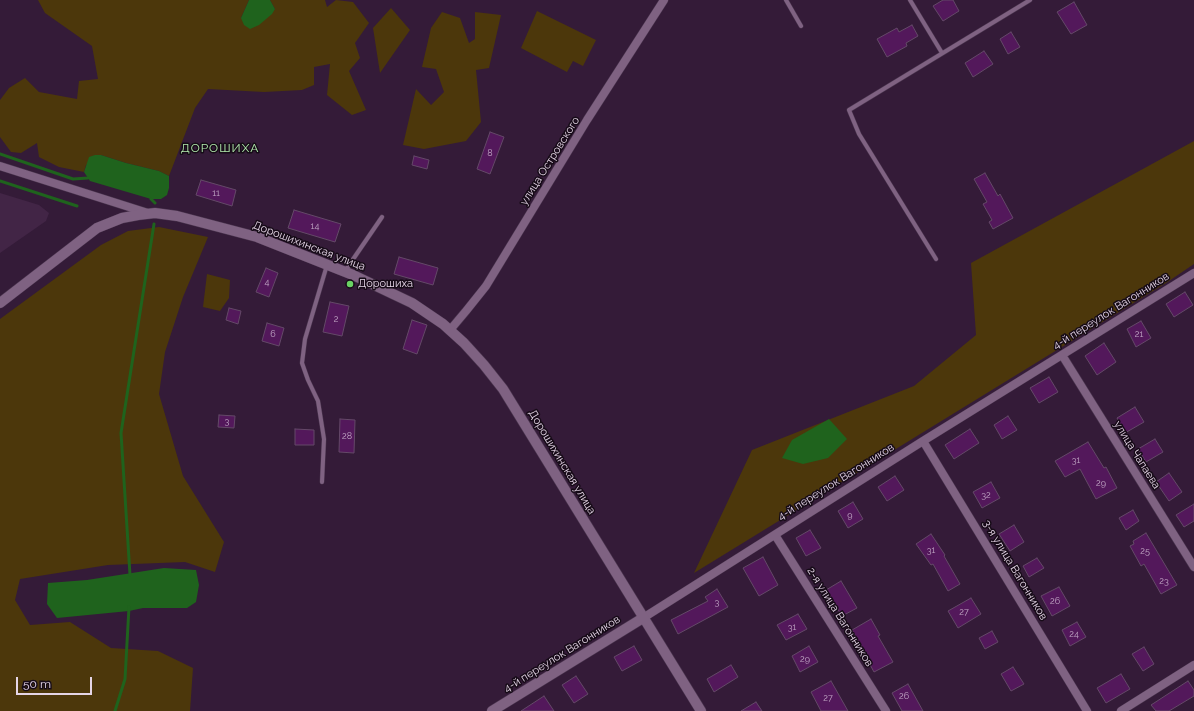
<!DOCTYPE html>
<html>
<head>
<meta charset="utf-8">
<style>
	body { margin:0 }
	#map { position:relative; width:1194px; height:711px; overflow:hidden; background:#341b38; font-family:Raleway,sans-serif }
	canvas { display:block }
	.scale { position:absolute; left:16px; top:677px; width:76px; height:18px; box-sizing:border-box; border:2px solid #e5d5e7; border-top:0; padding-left:5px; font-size:12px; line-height:14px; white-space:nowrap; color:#e5d5e7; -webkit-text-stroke:3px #160b17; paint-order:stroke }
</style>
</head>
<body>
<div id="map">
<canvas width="1194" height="711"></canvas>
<div class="scale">50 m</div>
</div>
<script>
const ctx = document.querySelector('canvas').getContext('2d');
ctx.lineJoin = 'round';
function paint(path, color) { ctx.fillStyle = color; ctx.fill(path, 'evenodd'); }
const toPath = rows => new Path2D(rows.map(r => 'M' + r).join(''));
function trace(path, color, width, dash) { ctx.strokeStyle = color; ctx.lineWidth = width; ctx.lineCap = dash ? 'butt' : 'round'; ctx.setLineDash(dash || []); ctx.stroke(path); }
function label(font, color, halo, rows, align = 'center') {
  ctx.font = font + ' Raleway,sans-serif'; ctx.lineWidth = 3; ctx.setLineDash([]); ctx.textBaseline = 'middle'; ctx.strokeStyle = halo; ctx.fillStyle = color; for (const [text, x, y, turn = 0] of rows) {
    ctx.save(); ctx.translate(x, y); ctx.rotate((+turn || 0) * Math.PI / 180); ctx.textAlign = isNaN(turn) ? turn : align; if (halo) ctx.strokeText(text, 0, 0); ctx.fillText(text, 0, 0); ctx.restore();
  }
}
const built = toPath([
	[0,193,39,205,49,213,46,221,0,253]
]);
const green = toPath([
	[38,0,249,0,241,18,275,9,270,0,325,0,327,7,336,0,353,2,369,23,355,43,360,58,349,71,366,110,352,115,327,95,330,64,314,67,314,85,302,90,264,92,208,89,195,108,169,176,159,171,126,163,101,155,86,165,84,172,59,167,39,157,37,143,21,153,11,152,0,137,0,100,9,88,25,78,39,92,77,99,79,81,98,79,92,46,45,13],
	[391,8,410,30,380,73,373,28],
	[537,11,596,40,583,66,573,61,567,72,521,48],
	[442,12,460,18,469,43,475,39,475,12,501,15,489,68,476,70,481,122,466,141,424,149,403,145,416,89,431,105,444,92,436,69,422,67,431,28],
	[1194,141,1194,264,1166,283,694,573,752,450,914,386,976,335,971,263],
	[159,227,208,237,183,297,165,352,159,394,183,476,224,542,215,572,185,562,108,565,20,579,15,600,30,625,70,622,111,648,158,651,193,668,190,711,0,711,0,319,101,245,128,231],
	[207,274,230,280,229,298,220,311,203,307]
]);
const water = toPath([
	[249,0,270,0,275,9,272,14,259,25,250,29,244,25,241,18],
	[95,155,101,155,126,163,159,171,169,176,169,188,167,195,161,199,151,199,90,181,84,172,89,157],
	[829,419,847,439,828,458,803,464,782,458,792,440],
	[164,568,196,570,199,585,196,602,187,608,143,608,129,611,57,618,47,604,48,583,87,580]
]);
const stream = toPath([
	[0,154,73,179,88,178],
	[0,181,77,206],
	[151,199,155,203],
	[130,575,121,433,154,224],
	[115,711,125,679,129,607]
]);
const building = toPath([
	[943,0,953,0,959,11,943,21,933,6,943,0],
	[1074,2,1087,25,1071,34,1057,12,1074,2],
	[912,25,918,36,906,43,907,46,887,57,877,39,897,28,899,32,912,25],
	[1011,32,1020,47,1008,54,1000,39,1011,32],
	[984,51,993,64,973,77,965,63,984,51],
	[490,132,504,137,490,174,477,169,490,132],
	[414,156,429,160,427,169,412,165,414,156],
	[985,173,998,196,1000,194,1013,218,993,229,989,222,992,220,983,204,987,202,974,179,985,173],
	[201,180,236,190,232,206,196,195,201,180],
	[294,210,341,224,335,242,288,228,294,210],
	[399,257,438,268,433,285,394,274,399,257],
	[266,268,278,273,269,297,256,292,266,268],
	[1185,292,1193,305,1174,317,1166,304,1185,292],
	[330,302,349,306,342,336,323,332,330,302],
	[229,308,241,311,238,324,226,320,229,308],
	[412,320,427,325,417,354,403,349,412,320],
	[1141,321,1151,338,1136,347,1127,329,1141,321],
	[267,323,284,328,279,346,262,341,267,323],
	[1104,343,1116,362,1097,375,1085,356,1104,343],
	[1049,377,1058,392,1039,403,1030,388,1049,377],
	[1135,407,1144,422,1125,433,1117,418,1135,407],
	[219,415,235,416,234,428,218,427,219,415],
	[1008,416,1017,430,1002,439,994,425,1008,416],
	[340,419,355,420,354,453,339,452,340,419],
	[295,429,314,430,314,445,295,445,295,429],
	[970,429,979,443,954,459,945,445,970,429],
	[1155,439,1163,452,1146,462,1138,449,1155,439],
	[1088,442,1104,468,1106,467,1117,488,1096,499,1080,469,1065,477,1055,461,1088,442],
	[1169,473,1182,492,1169,501,1156,482,1169,473],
	[895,476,904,490,887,501,878,487,895,476],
	[991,482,1000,498,982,508,973,492,991,482],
	[853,502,863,519,848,528,838,511,853,502],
	[1194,504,1194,521,1184,527,1176,515,1194,504],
	[1133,510,1139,521,1126,530,1119,518,1133,510],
	[1014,525,1024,542,1010,551,999,534,1014,525],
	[810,530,821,548,806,556,796,538,810,530],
	[1146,533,1177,585,1161,594,1144,564,1141,566,1130,546,1134,544,1133,541,1146,533],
	[931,534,945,555,944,556,960,584,948,591,933,564,931,565,916,544,931,534],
	[763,557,778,585,759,596,743,568,763,557],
	[1037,558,1044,568,1029,577,1023,566,1037,558],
	[841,581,857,608,842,616,826,590,841,581],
	[1059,587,1070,606,1052,616,1041,596,1059,587],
	[717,589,728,607,678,634,671,620,708,601,705,597,717,589],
	[971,598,981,614,958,628,948,611,971,598],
	[798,614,807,629,786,640,777,625,798,614],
	[871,619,880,635,878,636,893,662,874,672,867,659,868,658,852,630,871,619],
	[1077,622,1086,637,1070,646,1062,630,1077,622],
	[992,631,998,642,985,649,979,638,992,631],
	[634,646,642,660,622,671,614,657,634,646],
	[809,646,818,662,800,672,792,656,809,646],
	[1144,647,1154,664,1143,671,1132,654,1144,647],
	[731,665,738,677,714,692,707,679,731,665],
	[1013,667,1024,684,1011,691,1001,674,1013,667],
	[1121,674,1130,689,1106,703,1097,688,1121,674],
	[576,676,588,694,574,703,562,685,576,676],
	[831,681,848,711,821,711,811,692,831,681],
	[1188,681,1194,690,1194,696,1169,711,1156,711,1151,705,1188,681],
	[908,684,923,711,902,711,892,693,908,684],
	[544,696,554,711,521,711,544,696],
	[756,702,762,711,741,711,756,702]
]);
const service = toPath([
	[786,0,801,26],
	[910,0,942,53],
	[936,259,859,134,849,110,1030,0],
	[345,271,382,217],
	[322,482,324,439,318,401,308,380,302,363,305,339,327,265]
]);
const minor = toPath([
	[0,166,148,213],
	[450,330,466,311,486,286,587,120,664,0],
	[1062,355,1194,567],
	[923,441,1087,711],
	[775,535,886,711],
	[643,618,923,441,1194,273],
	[1121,711,1194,665]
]);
const tertiary = toPath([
	[0,303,97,228,122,218,138,215,155,213,177,216,257,237,353,275,412,303,443,324,464,343,484,365,503,389,701,711],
	[492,711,643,618]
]);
const markers = [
	[350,284,4,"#6ad364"]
];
const numberNames = [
	["8",490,153],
	["11",216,193],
	["14",315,226],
	["4",267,282],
	["2",336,319],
	["6",273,334],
	["21",1139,334],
	["3",227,421],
	["28",347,436],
	["31",1076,460],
	["29",1101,483],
	["32",986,495],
	["9",850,515],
	["31",931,550],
	["25",1145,551],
	["23",1164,581],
	["26",1055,601],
	["3",717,602],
	["27",964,612],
	["31",792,627],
	["24",1074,634],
	["29",805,659],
	["26",904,696],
	["27",828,698]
];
const streetNames = [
	["улица Островского",550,161,-58],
	["Дорошихинская улица",309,246,21],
	["4-й переулок Вагонников",1111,311,-32],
	["улица Чапаева",1137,455,58],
	["Дорошихинская улица",562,462,59],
	["4-й переулок Вагонников",836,482,-32],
	["3-я улица Вагонников",1015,570,59],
	["2-я улица Вагонников",840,617,58],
	["4-й переулок Вагонников",562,654,-32]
];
const poiNames = [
	["Дорошиха",358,284]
];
const neighbourhoodNames = [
	["ДОРОШИХА",220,148]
];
paint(built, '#422546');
paint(green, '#4c370b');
paint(water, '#1f631d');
trace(stream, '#1f631d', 3);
paint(building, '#53185b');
trace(building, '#644968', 1);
trace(service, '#4b364f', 5);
trace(minor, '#4b364f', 9);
trace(tertiary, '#4b364f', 11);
trace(service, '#7f6282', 4);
trace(minor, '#7f6282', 8);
trace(tertiary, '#7f6282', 10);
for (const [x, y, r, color] of markers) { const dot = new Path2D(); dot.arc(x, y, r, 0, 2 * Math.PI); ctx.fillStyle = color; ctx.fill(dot); trace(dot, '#160b17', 1.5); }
label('9px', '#c0a6c4', null, numberNames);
label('11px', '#e5d5e7', '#160b17', streetNames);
label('11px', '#e5d5e7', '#160b17', poiNames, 'left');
ctx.letterSpacing = '1px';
label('12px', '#b4ecaf', '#160b17', neighbourhoodNames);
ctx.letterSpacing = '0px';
</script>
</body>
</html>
